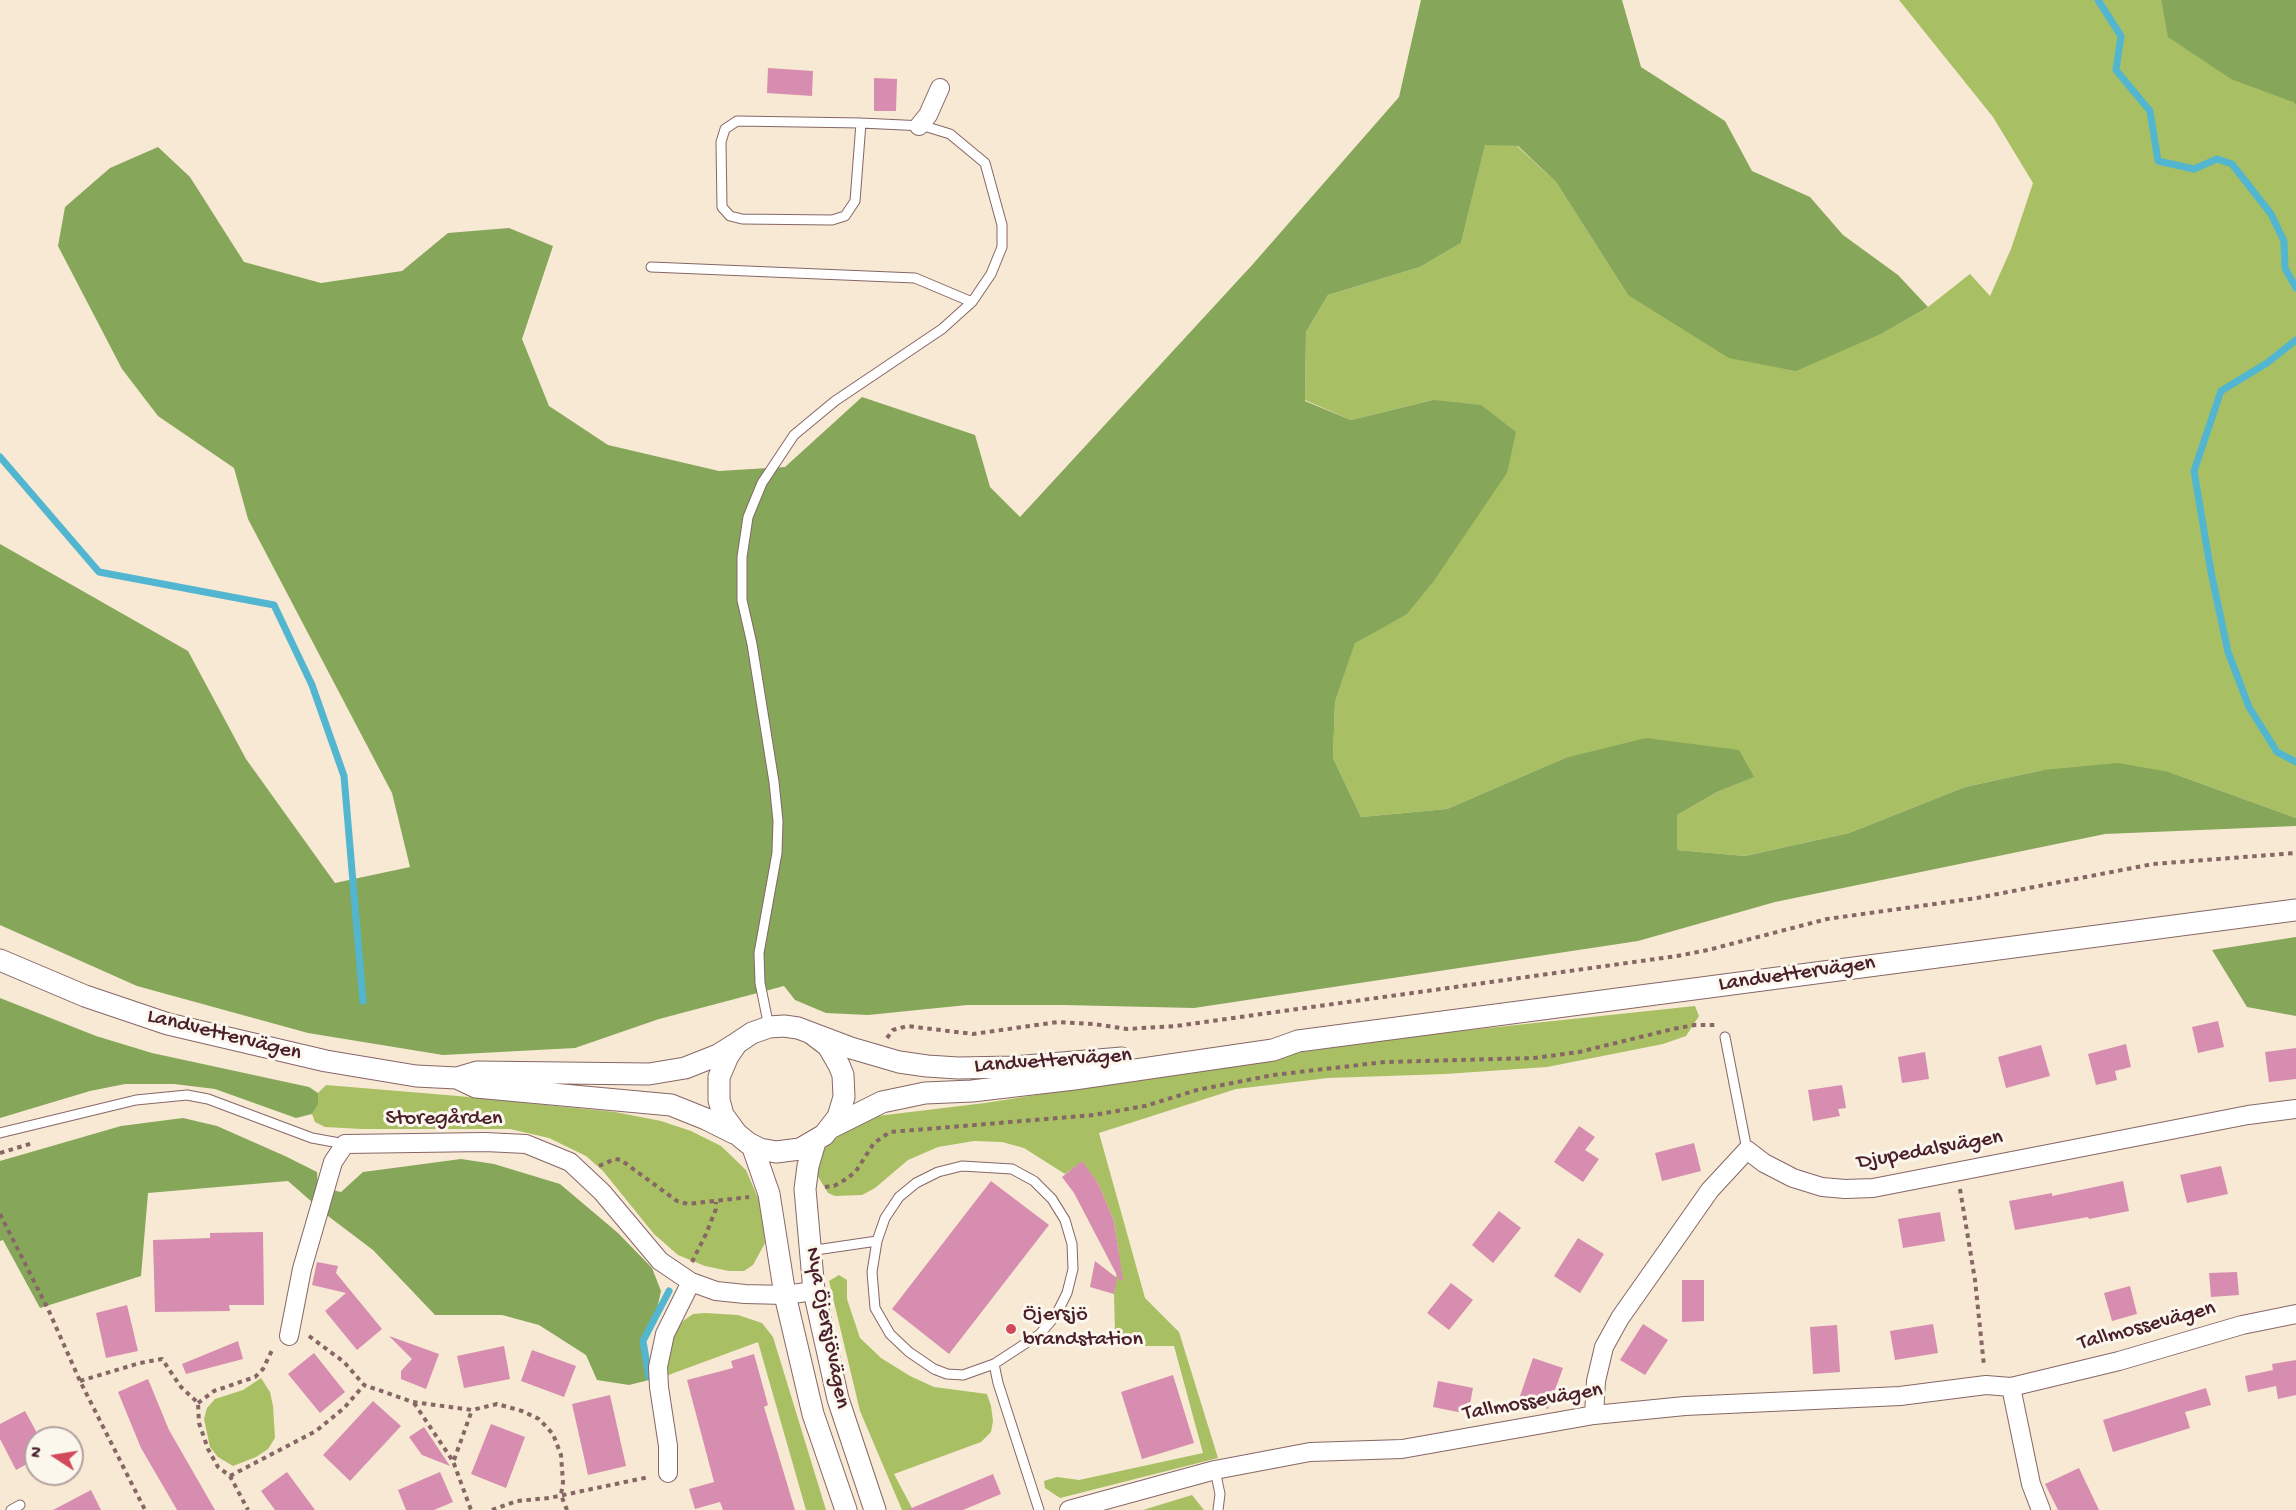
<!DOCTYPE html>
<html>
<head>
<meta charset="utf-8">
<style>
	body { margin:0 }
	#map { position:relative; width:2296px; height:1510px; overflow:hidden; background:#f7e9d3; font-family:"Gochi Hand",sans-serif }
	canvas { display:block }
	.north { position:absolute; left:24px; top:1426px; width:60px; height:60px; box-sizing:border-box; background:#fbf7ec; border:2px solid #b4a19f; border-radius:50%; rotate:282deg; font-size:16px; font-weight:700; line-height:24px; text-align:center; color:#4a1f2b }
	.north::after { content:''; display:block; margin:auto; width:21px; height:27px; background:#d1495b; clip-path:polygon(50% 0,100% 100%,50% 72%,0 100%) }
</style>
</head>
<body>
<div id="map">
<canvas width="2296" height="1510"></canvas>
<div class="north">N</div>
</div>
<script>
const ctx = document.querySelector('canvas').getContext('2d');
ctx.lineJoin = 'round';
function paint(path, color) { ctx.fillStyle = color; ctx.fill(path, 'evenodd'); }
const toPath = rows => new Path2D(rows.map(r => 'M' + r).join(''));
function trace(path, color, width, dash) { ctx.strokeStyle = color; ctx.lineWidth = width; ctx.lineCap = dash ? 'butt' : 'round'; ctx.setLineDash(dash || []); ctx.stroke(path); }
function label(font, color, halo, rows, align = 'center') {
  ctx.font = font + ' "Gochi Hand",sans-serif'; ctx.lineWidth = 6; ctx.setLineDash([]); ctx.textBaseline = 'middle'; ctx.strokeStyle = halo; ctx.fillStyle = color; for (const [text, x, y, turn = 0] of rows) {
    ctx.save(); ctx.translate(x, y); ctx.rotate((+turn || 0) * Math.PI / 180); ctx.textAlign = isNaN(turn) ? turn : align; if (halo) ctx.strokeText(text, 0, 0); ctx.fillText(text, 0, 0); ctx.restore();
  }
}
const green = toPath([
	[1899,0,2161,0,2169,37,2293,102,2296,106,2296,818,2169,772,2043,770,1965,787,1849,833,1745,856,1677,850,1677,815,1717,792,1753,777,1565,758,1447,809,1361,817,1333,758,1335,702,1355,642,1406,615,1433,400,1351,420,1305,400,1306,332,1328,295,1420,267,1461,243,1485,144,1517,146,1556,182,1628,295,1883,333,1928,307,1970,274,1990,296,2011,249,2033,183,1993,117],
	[1695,1006,1699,1016,1686,1036,1663,1044,1547,1067,1445,1074,1328,1078,1236,1089,1099,1133,1145,1298,1179,1332,1218,1458,1060,1498,1045,1488,1044,1481,1057,1477,1079,1480,1203,1453,1174,1346,1138,1346,1115,1333,1114,1294,1119,1254,1114,1221,1098,1183,1082,1162,1065,1174,1024,1148,1002,1142,974,1141,938,1147,908,1160,875,1188,862,1195,835,1196,828,1193,817,1175,823,1150,850,1126,869,1117,985,1103,1080,1088,1169,1071,1422,1035],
	[326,1085,458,1096,615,1112,661,1121,691,1131,721,1146,746,1170,761,1205,765,1243,753,1265,744,1271,729,1271,705,1266,678,1255,654,1234,603,1171,586,1156,549,1138,510,1129,362,1129,325,1127,315,1122,312,1114,318,1105,318,1093],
	[839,1275,847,1280,847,1299,860,1338,881,1358,910,1376,934,1387,987,1394,991,1406,993,1421,991,1432,981,1442,894,1474,913,1510,902,1510,860,1411,829,1281],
	[705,1313,738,1315,762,1323,773,1337,826,1510,806,1510,758,1342,663,1377,668,1351,675,1331,683,1321,693,1314],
	[261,1378,270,1392,273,1406,275,1438,268,1449,256,1457,233,1466,218,1457,210,1447,204,1419,207,1408,215,1399,243,1390],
	[1192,1495,1204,1510,1143,1510]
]);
const forest = toPath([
	[1421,0,1622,0,1641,67,1725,121,1752,171,1810,197,1843,235,1898,275,1928,307,1883,333,1796,371,1729,358,1628,295,1556,182,1518,146,1485,145,1461,243,1420,267,1328,295,1306,332,1305,401,1351,420,1433,400,1481,405,1516,432,1507,473,1433,582,1406,615,1355,643,1335,702,1333,758,1361,817,1447,809,1565,758,1646,738,1739,750,1754,777,1717,792,1677,815,1677,850,1745,856,1849,833,1965,787,2043,770,2118,763,2169,772,2296,818,2296,826,2105,834,1775,902,1638,941,1194,1008,1064,1005,967,1005,868,1015,826,1013,795,1000,784,986,659,1019,575,1048,443,1055,308,1033,137,986,0,925,0,544,188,651,246,759,335,883,410,867,392,793,248,519,234,468,158,416,122,369,58,246,65,207,110,168,158,147,190,177,244,262,321,283,402,271,448,233,509,228,553,246,522,339,549,406,608,445,719,471,785,467,862,397,975,435,990,487,1020,517,1253,264,1399,97],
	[2161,0,2296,0,2296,106,2293,102,2231,79,2168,37],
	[2296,937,2296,1016,2247,1007,2212,950],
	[0,998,96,1036,152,1053,309,1087,318,1093,318,1105,312,1114,296,1118,215,1089,174,1084,125,1084,90,1091,0,1118],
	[183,1118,217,1126,285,1156,317,1172,318,1187,341,1192,363,1172,461,1159,494,1164,560,1184,618,1233,652,1268,661,1291,657,1309,642,1342,649,1380,629,1385,597,1380,586,1355,539,1325,502,1315,435,1315,373,1250,328,1216,288,1181,148,1193,141,1276,40,1308,3,1240,0,1241,0,1161,121,1126]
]);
const stream = toPath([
	[2098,0,2121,36,2116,70,2150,111,2158,161,2194,169,2217,159,2232,164,2271,214,2284,241,2285,268,2296,288],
	[2296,340,2267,363,2221,391,2194,471,2211,572,2228,652,2249,707,2277,752,2296,762],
	[0,457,99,572,274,605,312,685,344,776,363,1001],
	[649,1377,643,1341,669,1291]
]);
const building = toPath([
	[768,68,813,71,812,96,767,93],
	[874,78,897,79,896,111,874,111],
	[2218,1021,2224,1047,2198,1053,2192,1027],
	[2126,1044,2131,1067,2115,1071,2117,1080,2096,1085,2088,1054],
	[2041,1045,2050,1076,2006,1088,1998,1057],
	[2296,1048,2296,1079,2269,1082,2265,1052],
	[1925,1052,1929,1079,1902,1083,1898,1057],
	[1842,1085,1846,1108,1838,1109,1840,1116,1813,1121,1808,1090],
	[1579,1126,1595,1137,1585,1150,1599,1159,1583,1182,1554,1162],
	[1694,1143,1701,1171,1662,1181,1655,1153],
	[1082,1161,1098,1183,1114,1221,1123,1280,1120,1281,1074,1193,1062,1177],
	[2221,1166,2228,1194,2187,1203,2180,1175],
	[991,1181,1049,1225,949,1354,892,1309],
	[2123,1181,2129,1211,2089,1219,2088,1217,2015,1230,2009,1201,2052,1193,2052,1196],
	[1499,1211,1521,1228,1493,1263,1472,1245],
	[1940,1212,1945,1241,1903,1248,1898,1219],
	[263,1232,264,1305,229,1305,230,1311,155,1312,153,1240,210,1238,210,1233],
	[1578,1238,1604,1254,1580,1293,1554,1276],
	[1095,1261,1117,1278,1114,1294,1090,1287],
	[317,1262,338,1266,336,1273,382,1329,357,1350,325,1311,346,1293,312,1285],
	[2237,1272,2239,1295,2211,1297,2209,1273],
	[1682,1280,1704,1280,1704,1321,1682,1322],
	[1451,1283,1473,1300,1449,1330,1427,1313],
	[2130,1286,2137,1314,2112,1321,2104,1293],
	[127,1305,138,1351,106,1358,96,1313],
	[1643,1324,1668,1340,1645,1375,1620,1360],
	[1933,1324,1938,1353,1895,1360,1890,1331],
	[1837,1325,1840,1372,1813,1374,1810,1327],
	[389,1336,439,1354,426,1389,401,1379,401,1371,412,1359],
	[238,1341,243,1359,186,1374,182,1364],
	[504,1346,510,1379,464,1388,457,1356],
	[532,1350,576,1366,564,1397,521,1381],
	[314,1353,345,1392,320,1413,288,1374],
	[754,1354,768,1405,764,1407,795,1510,723,1510,720,1502,695,1509,689,1489,714,1482,687,1380,733,1368,731,1361],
	[1533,1358,1563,1368,1548,1409,1519,1399],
	[2296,1360,2296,1395,2278,1399,2276,1386,2248,1392,2245,1376,2273,1370,2272,1364],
	[1173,1375,1194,1443,1142,1459,1121,1392],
	[148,1379,169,1430,215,1510,177,1510,141,1448,118,1392],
	[1438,1381,1473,1388,1468,1414,1433,1407],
	[2206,1388,2211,1405,2185,1412,2190,1428,2113,1452,2103,1420],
	[610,1395,626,1466,588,1475,572,1404],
	[373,1401,401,1426,350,1481,323,1455],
	[25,1411,36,1431,36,1459,16,1470,0,1439,0,1424],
	[491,1424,525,1437,506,1488,471,1474],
	[424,1427,450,1466,422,1455,409,1437],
	[2079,1468,2099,1510,2058,1510,2045,1484],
	[287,1472,315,1510,275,1510,261,1491],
	[440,1472,453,1502,434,1510,406,1510,398,1490],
	[993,1474,1001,1494,963,1510,907,1510],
	[91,1490,101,1510,53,1510]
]);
const path = toPath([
	[887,1038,893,1030,907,1026,973,1034,1058,1022,1094,1024,1127,1029,1176,1026,1677,956,1708,950,1827,919,1977,898,2153,864,2296,853],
	[0,1153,33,1143],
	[599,1166,615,1159,621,1160,677,1201,688,1204,749,1197],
	[825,1187,834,1186,848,1178,856,1171,874,1143,890,1132,1094,1115,1145,1106,1197,1090,1273,1075,1385,1062,1534,1058,1579,1052,1673,1029,1695,1025,1717,1025],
	[1960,1189,1975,1280,1984,1366],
	[0,1214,48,1309,80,1381,145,1510],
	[692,1262,706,1234,716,1209,716,1202],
	[309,1336,344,1362,364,1385,413,1402,472,1410,497,1404,522,1411,539,1419,553,1434,561,1455,563,1482,561,1495,567,1510],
	[80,1381,140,1363,162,1359,181,1387,198,1403,199,1423,208,1449,218,1467,230,1476,248,1510],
	[198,1403,214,1391,255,1377,263,1369,273,1348],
	[414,1403,453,1461,471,1510],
	[454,1460,472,1410],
	[230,1476,316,1431,344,1408,364,1385],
	[492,1510,517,1501,549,1498,649,1477]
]);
const service = toPath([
	[651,267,915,278,972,302],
	[769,1027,760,983,759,953,777,853,778,821,774,782,752,644,742,600,742,557,748,517,762,483,794,435,835,401,942,329,972,302,991,274,1002,247,1002,225,985,163,950,134,924,126,861,123,737,121,725,129,721,142,722,207,730,216,742,219,832,220,845,216,855,201,861,123],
	[1725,1037,1747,1150],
	[0,1133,136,1100,187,1095,208,1099,312,1138,345,1144],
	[962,1166,1012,1169,1034,1181,1052,1199,1065,1220,1072,1244,1073,1269,1067,1293,1056,1315,1040,1334,994,1364,963,1375,947,1374,934,1369,909,1352,890,1334,875,1308,872,1272,877,1241,885,1218,899,1197,916,1183,938,1172,962,1166],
	[809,1251,877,1241],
	[994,1364,998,1383,1039,1510],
	[1215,1470,1220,1494,1218,1510],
	[11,1510,20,1505]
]);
const minor = toPath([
	[919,126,928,115,940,88],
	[289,1336,302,1269,333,1162,345,1144,485,1142,526,1144,570,1162,602,1192,660,1261,691,1282,716,1291,745,1294,785,1295,814,1291],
	[2011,1387,2031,1484,2041,1510],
	[1594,1415,1596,1381,1604,1347,1620,1318,1710,1190,1747,1150,1764,1163,1793,1178,1822,1187,1845,1189,1873,1188,2248,1115,2296,1109],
	[668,1473,668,1446,659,1387,658,1367,665,1334,691,1282],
	[1069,1510,1215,1470,1310,1452,1402,1449,1594,1415,1685,1406,1900,1396,1986,1385,2011,1387,2119,1361,2242,1325,2296,1314]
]);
const tertiary = toPath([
	[0,960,85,996,168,1024,326,1061,416,1076,457,1078,477,1072,649,1074,685,1068,718,1055,734,1045],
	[811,1033,828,1046,839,1065,843,1075,844,1097,838,1117,824,1135,800,1149,776,1152,760,1149,748,1143,737,1134,723,1115,719,1100,719,1077,728,1056,737,1043,752,1033,769,1027,784,1026,798,1028,851,1048,899,1062,927,1066,958,1068,1014,1067,1122,1058],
	[457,1078,476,1087,671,1105,706,1119,734,1133],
	[832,1127,882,1102,925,1093,972,1091,1074,1079,1273,1050,1298,1041,2296,910],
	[815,1142,808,1166,805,1189,814,1291,838,1399,875,1510],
	[752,1145,769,1194,785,1295,813,1414,846,1510]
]);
const markers = [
	[1011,1329,6,"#d1495b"]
];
const streetNames = [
	["Landvettervägen",1797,975,-8],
	["Landvettervägen",224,1036,14],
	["Landvettervägen",1053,1062,-4],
	["Storegården",444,1120],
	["Djupedalsvägen",1930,1151,-10],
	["Tallmossevägen",2147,1327,-15],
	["Nya Öjersjövägen",826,1328,79],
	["Tallmossevägen",1533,1403,-10]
];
const poiNames = [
	["Öjersjö",1023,1316],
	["brandstation",1023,1341]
];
paint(green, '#a8bf64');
paint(forest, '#86a65a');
trace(stream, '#53b6d1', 7);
paint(building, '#d78daf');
trace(service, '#876666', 11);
trace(minor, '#876666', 20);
trace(tertiary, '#876666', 23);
trace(path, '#876666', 4, [4.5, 4.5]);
trace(service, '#fff', 9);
trace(minor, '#fff', 18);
trace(tertiary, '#fff', 21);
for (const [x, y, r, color] of markers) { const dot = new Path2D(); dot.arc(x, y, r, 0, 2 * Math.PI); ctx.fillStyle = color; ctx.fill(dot); trace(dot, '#fbf7ec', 2); }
label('22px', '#4a1f2b', '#fbf7ec', streetNames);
label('22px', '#4a1f2b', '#fbf7ec', poiNames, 'left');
</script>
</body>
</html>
